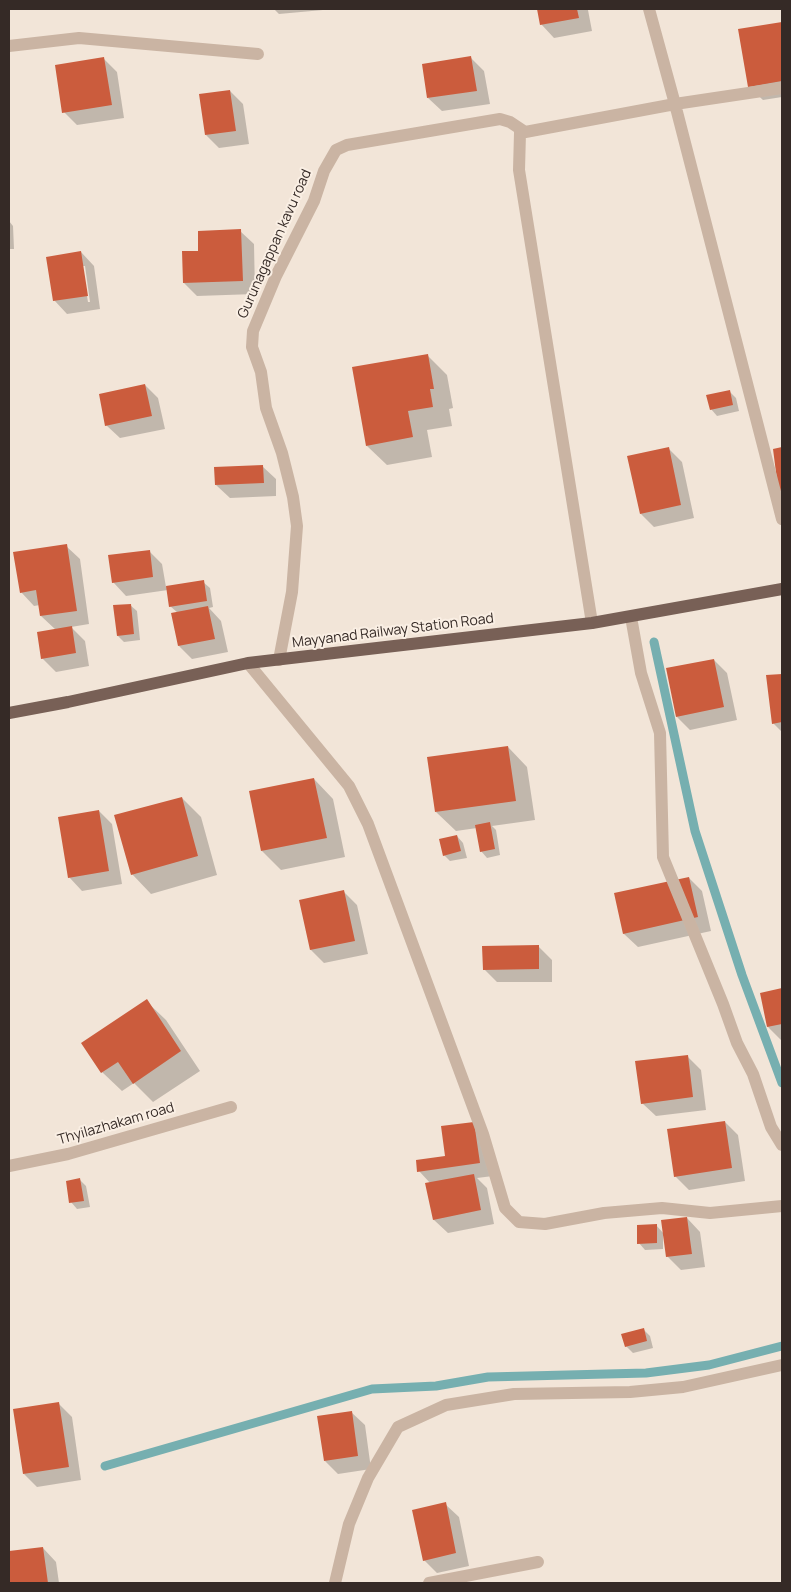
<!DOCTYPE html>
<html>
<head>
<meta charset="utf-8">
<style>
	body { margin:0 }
	#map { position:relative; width:791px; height:1592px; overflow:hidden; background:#f2e5d8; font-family:Manrope,sans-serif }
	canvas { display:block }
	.frame { position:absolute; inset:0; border:10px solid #352a26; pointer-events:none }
</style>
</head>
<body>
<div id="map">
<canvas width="791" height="1592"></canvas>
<div class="frame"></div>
</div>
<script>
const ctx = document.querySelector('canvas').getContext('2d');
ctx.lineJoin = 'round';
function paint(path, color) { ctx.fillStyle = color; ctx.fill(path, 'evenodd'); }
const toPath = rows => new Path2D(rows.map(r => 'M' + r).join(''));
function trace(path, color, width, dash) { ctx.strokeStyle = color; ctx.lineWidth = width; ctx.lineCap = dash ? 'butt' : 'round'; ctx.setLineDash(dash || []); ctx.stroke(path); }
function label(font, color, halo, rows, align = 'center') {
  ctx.font = font + ' Manrope,sans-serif'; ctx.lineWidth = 4; ctx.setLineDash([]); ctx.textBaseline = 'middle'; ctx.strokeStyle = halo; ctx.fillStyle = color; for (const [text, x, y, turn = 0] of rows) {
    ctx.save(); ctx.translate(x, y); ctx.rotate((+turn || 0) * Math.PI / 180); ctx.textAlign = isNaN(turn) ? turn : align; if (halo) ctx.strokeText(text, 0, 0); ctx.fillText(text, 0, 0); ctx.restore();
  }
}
const shadow = toPath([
	[274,9,323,9,323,10,279,14],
	[539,9,586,9,588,10,592,31,554,38,541,24],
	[782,23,782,97,763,100,749,87,740,30],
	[471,58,484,71,490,104,442,111,428,98],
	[104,59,117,72,124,118,77,125,64,112],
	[230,91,243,104,249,144,219,148,206,135],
	[9,221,13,226,14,249,9,249],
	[240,231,254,244,255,294,197,296,184,283,200,252],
	[81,252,94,266,100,309,67,314,54,300],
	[82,266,85,266,90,302,88,302],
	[427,355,447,375,453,408,449,409,452,426,427,430,432,457,387,465,367,446],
	[145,385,158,398,165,429,120,438,106,425],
	[729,391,736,398,739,411,717,416,711,409],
	[668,448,682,462,694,518,654,527,641,514],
	[262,466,276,479,276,496,230,498,216,485],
	[66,546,80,559,89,624,71,627,85,641,89,666,56,672,42,658,56,630,41,616,40,605,34,606,21,592],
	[149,551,162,564,166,587,203,582,210,588,213,607,209,608,221,621,228,652,192,659,179,646,178,613,170,606,168,590,126,596,113,582],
	[130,605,137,611,140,640,124,642,118,636],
	[714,660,727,673,737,720,690,730,677,717],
	[782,675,782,732,773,723,768,676],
	[508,747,527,767,535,820,492,826,496,830,500,855,487,858,481,851,477,828,456,831,436,812],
	[314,779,333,799,345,857,281,870,262,851],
	[182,798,201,817,217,875,151,894,132,874],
	[99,811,112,824,122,884,82,891,69,877],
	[457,836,463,843,467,858,450,861,444,855],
	[689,878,702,891,711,931,638,947,624,934,615,894],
	[344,892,357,905,368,954,324,963,311,950,300,901],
	[538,946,552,960,552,982,497,982,484,969],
	[782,989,782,1040,781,1040,768,1027,761,994],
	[146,1001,166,1020,200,1071,153,1102,134,1083,122,1091,102,1072],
	[687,1056,701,1070,706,1110,656,1116,642,1103],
	[725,1122,738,1135,745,1181,689,1190,675,1176],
	[474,1123,493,1176,477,1178,487,1188,494,1224,448,1233,434,1220,431,1184,419,1171,447,1157],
	[80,1180,86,1186,90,1207,77,1209,71,1202],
	[687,1218,700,1232,705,1267,681,1270,667,1256,665,1236,663,1236,663,1249,645,1250,639,1243,656,1225,664,1234],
	[644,1330,650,1336,653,1348,633,1353,626,1346],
	[59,1404,72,1417,81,1480,37,1487,24,1474],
	[351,1412,365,1425,371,1469,338,1474,325,1461],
	[445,1504,459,1517,469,1566,437,1573,424,1560],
	[43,1548,56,1562,59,1583,9,1583,9,1553]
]);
const stream = toPath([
	[654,642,695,831,742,975,782,1083],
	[105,1466,372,1389,436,1386,488,1377,646,1373,709,1365,782,1346]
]);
const building = toPath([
	[537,9,577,9,579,18,540,25],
	[782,22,782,81,748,87,738,29],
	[471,56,477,91,427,98,422,64],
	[104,57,112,105,62,113,55,65],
	[230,90,236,131,205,135,199,94],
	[241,229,243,281,183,283,182,251,198,251,198,231],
	[81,251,88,296,53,301,46,257],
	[428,354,434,389,430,389,433,407,408,411,413,437,366,446,352,367],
	[145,384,152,416,105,426,99,394],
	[730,390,733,405,710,410,706,395],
	[669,447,681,505,640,514,627,456],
	[782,447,782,496,779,496,773,449],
	[263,465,264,483,215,485,214,467],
	[67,544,77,611,40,616,36,590,20,593,13,552],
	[150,550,153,577,112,583,108,555],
	[204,580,207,601,169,607,166,586],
	[131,604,134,634,117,636,113,605],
	[208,606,215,639,178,646,171,613],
	[72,626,76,653,41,659,37,632],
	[714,659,724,707,676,717,666,668],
	[782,674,782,722,772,724,766,675],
	[508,746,516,801,435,812,427,757],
	[314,778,327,838,261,851,249,791],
	[182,797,198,856,131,875,114,815],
	[99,810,109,871,68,878,58,817],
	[490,822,495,849,480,852,475,825],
	[457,835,461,851,443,856,439,839],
	[689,877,698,917,623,934,614,893],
	[344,890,355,941,310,950,299,900],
	[539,945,539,969,483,970,482,946],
	[782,988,782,1024,767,1027,760,993],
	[147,999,181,1051,133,1084,118,1062,101,1073,81,1043],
	[688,1055,693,1097,641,1104,635,1061],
	[725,1121,732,1168,674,1177,667,1129],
	[474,1122,480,1163,417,1172,416,1160,445,1156,441,1126],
	[474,1174,481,1210,433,1220,425,1183],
	[80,1178,84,1201,69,1203,66,1181],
	[687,1217,692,1254,666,1257,661,1220],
	[657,1224,657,1243,637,1244,637,1225],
	[644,1328,647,1341,625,1347,621,1334],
	[59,1402,69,1467,23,1474,13,1409],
	[352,1411,358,1456,324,1461,317,1416],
	[446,1502,456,1553,423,1561,412,1510],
	[43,1547,48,1583,9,1583,9,1551]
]);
const minor = toPath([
	[649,9,675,104,782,519],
	[9,46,79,38,258,54],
	[631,617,641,673,660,733,663,857,723,1004,737,1043,753,1074,771,1127,782,1145],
	[592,623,519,170,520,133,675,104,782,88],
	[279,660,292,592,297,526,293,497,282,453,266,408,261,372,252,347,253,331,276,276,314,201,324,171,336,150,347,145,500,119,510,122,525,132],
	[248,663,349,786,368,824,483,1134,505,1208,519,1222,545,1224,604,1213,662,1208,710,1213,782,1206],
	[9,1166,68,1154,231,1107],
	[335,1583,349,1524,368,1478,398,1427,446,1405,514,1394,630,1392,683,1387,782,1365],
	[429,1583,538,1562]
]);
const major = toPath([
	[9,713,68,702,248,663,592,623,782,589]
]);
const streetNames = [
	["Gurunagappan kavu road",275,244,-66],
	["Mayyanad Railway Station Road",393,631,-7],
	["Thyilazhakam road",116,1124,-16]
];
paint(shadow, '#0003');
trace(stream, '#76afb0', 9);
paint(building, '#cb5c3d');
trace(minor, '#cab4a3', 12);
trace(major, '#786056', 12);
label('14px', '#352a26', '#faefe4', streetNames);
</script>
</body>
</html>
